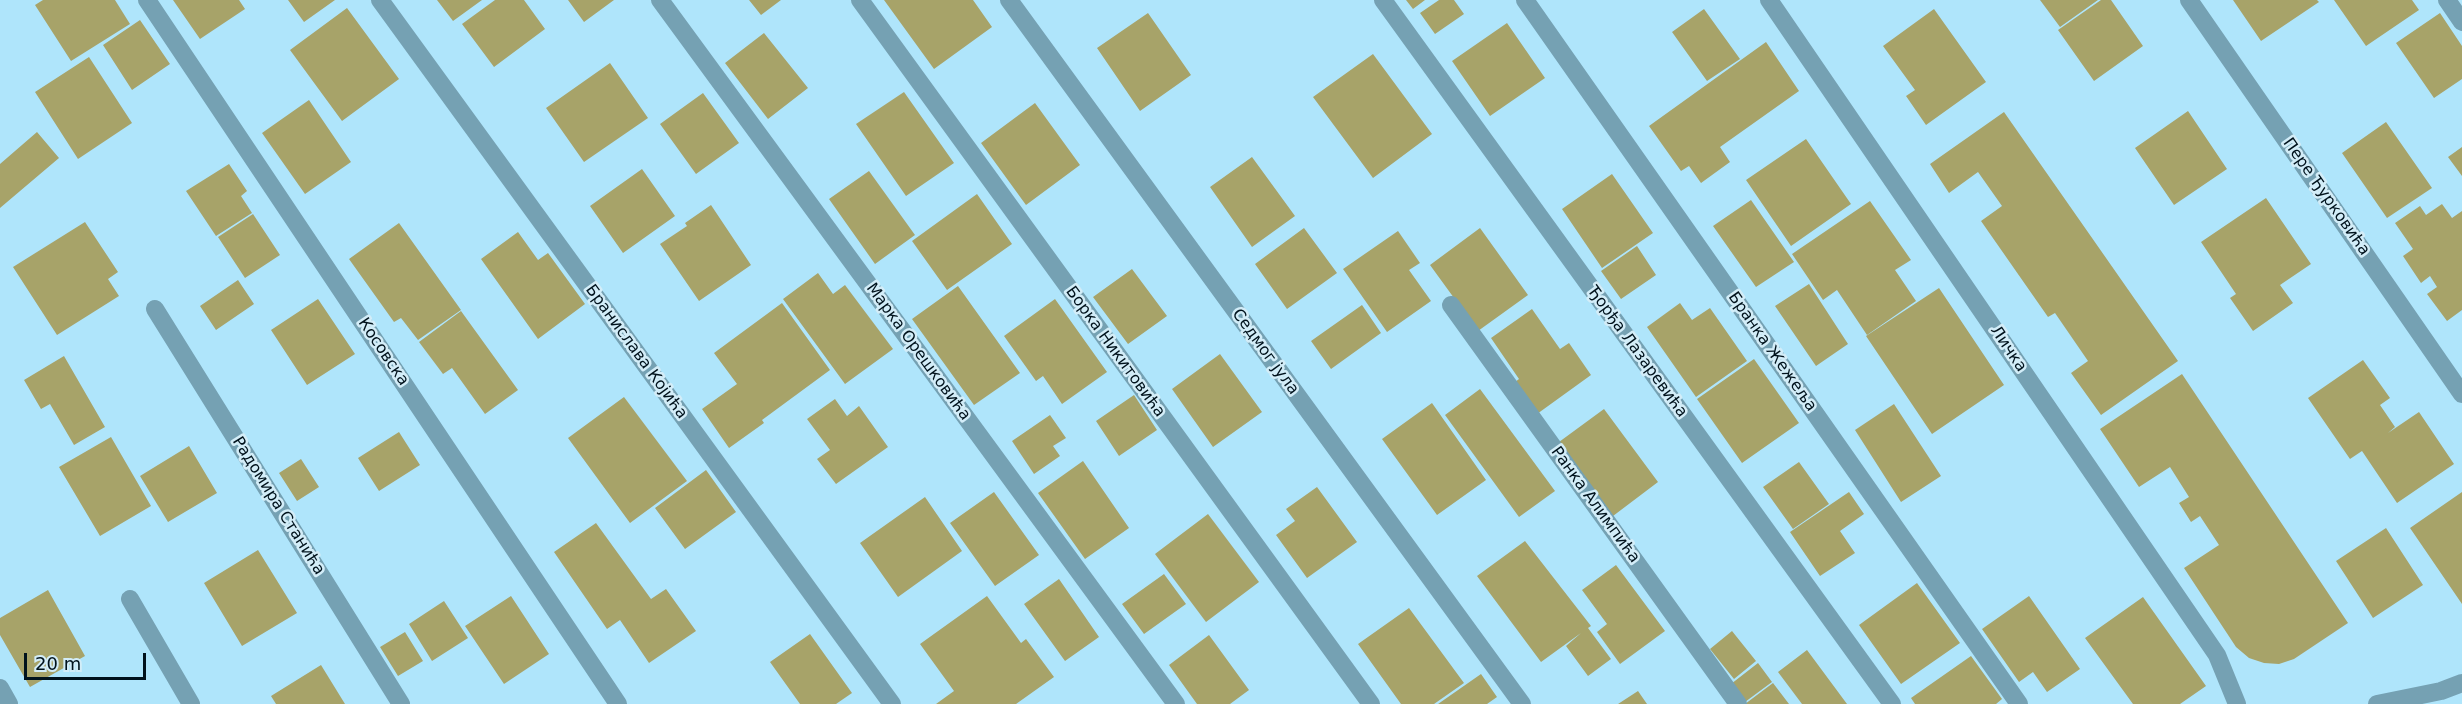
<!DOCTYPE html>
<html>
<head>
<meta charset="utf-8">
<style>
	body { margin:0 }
	#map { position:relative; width:2462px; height:704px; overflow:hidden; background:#afe5fb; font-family:"DejaVu Sans",sans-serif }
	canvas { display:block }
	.scale { position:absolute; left:24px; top:653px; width:122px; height:27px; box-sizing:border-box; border:3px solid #00121c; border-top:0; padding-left:8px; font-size:18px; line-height:21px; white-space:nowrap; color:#00121c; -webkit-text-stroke:4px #d3edf8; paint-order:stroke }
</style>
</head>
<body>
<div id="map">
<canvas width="2462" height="704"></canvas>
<div class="scale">20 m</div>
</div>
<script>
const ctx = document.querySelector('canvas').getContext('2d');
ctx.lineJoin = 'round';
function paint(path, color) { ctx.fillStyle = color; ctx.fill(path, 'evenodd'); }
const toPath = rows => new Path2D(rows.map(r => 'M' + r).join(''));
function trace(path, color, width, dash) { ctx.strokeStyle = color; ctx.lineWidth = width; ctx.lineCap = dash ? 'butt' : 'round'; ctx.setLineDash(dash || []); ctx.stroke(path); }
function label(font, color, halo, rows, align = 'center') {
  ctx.font = font + ' "DejaVu Sans",sans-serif'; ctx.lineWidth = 5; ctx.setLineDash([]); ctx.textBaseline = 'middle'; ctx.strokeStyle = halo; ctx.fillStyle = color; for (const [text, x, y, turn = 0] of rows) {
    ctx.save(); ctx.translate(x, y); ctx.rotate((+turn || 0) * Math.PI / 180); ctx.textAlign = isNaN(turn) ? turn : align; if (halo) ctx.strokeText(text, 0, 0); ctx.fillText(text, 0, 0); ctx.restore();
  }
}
const building = toPath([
	[43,0,115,0,130,24,71,61,35,5],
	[173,0,239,0,245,9,200,39],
	[288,0,335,0,304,22],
	[437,0,482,0,453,21],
	[495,0,524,0,545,29,494,67,462,24],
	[568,0,614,0,584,22],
	[749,0,781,0,761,15],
	[884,0,973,0,992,27,934,69],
	[1406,0,1425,0,1413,9],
	[1439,0,1454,0,1464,14,1435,34,1420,13],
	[2040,0,2098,0,2060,27],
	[2101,0,2111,0,2143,46,2094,81,2058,30],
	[2233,0,2317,0,2319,2,2261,41],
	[2334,0,2412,0,2419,10,2366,46],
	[347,8,399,79,342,121,290,50],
	[1704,9,1740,59,1707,81,1672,32],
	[1934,9,1986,82,1926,125,1906,96,1915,90,1883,46],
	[1148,13,1191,75,1140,111,1097,48],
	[2440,13,2462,46,2462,79,2434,98,2396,43],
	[140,20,170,64,132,90,103,45],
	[1507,23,1545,78,1490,116,1452,61],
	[764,33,808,88,768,119,725,63],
	[1766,42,1799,91,1720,147,1730,162,1701,183,1689,166,1681,171,1649,126],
	[1373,54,1432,134,1373,178,1313,97],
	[89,57,132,123,78,159,35,92],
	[610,63,648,118,584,162,546,108],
	[904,92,954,163,906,196,856,124],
	[703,93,739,143,696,174,660,124],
	[309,100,351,162,305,194,262,133],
	[1035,103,1080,165,1026,205,981,143],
	[2188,111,2227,169,2174,205,2135,148],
	[2004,112,2178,361,2101,415,2071,373,2088,361,2055,313,2048,317,1981,221,2002,206,1978,172,1949,193,1930,164],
	[2386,122,2432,188,2387,218,2342,153],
	[37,132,59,158,0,208,0,164],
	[1806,139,1851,204,1791,246,1746,180],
	[2462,147,2462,176,2448,157],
	[1252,157,1295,216,1252,247,1210,187],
	[229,164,247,191,241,196,252,213,216,236,186,191],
	[642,169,675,216,623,253,590,206],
	[869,171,915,235,875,264,829,199],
	[1612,174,1653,233,1602,268,1562,209],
	[977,194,1012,244,947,290,912,241],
	[2266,198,2311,264,2280,285,2293,303,2253,331,2230,298,2236,294,2201,242],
	[1751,200,1794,262,1756,287,1713,226],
	[1870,201,1911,260,1895,270,1916,301,1867,335,1837,290,1823,300,1792,254],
	[2442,204,2452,218,2462,211,2462,310,2447,321,2427,294,2437,287,2430,276,2421,283,2403,256,2413,249,2395,223,2420,206,2426,215],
	[711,205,751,265,699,301,660,244,687,226,685,223],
	[253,214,280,255,245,278,218,237],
	[85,222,118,272,108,279,119,296,57,335,13,267],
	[399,223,461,310,418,340,401,318,394,322,349,259],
	[1304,228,1337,273,1287,309,1255,264],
	[1480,228,1528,295,1478,331,1430,265],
	[1398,231,1420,263,1409,270,1431,301,1387,332,1343,269],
	[518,232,538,260,548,253,585,304,538,339,481,259],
	[1637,246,1656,275,1621,299,1601,271],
	[1132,269,1167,316,1128,344,1093,297],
	[818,273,833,294,845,285,893,349,845,384,783,299],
	[238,280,254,304,216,330,200,306],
	[1809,284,1848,344,1816,366,1775,306],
	[958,286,1020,373,974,405,912,319],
	[1939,288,2004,385,1932,434,1866,336],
	[318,299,355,354,307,385,271,330],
	[1055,299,1107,372,1062,404,1043,376,1036,381,1004,336],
	[782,303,830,370,762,420,764,423,729,448,702,409,737,384,714,353],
	[1680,303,1692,320,1710,308,1747,361,1696,397,1647,327],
	[1362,305,1381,333,1331,369,1311,341],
	[1532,309,1560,349,1569,343,1591,375,1537,414,1515,382,1519,379,1491,338],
	[461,311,518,390,485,414,452,368,443,374,419,342],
	[1220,354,1262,412,1213,447,1172,389],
	[64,356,105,427,74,445,50,404,41,409,24,380],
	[1754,359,1799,423,1742,463,1697,399],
	[2363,360,2390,398,2380,405,2395,427,2388,433,2419,412,2454,464,2397,503,2362,451,2350,459,2308,398],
	[2182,374,2348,623,2294,659,2279,664,2264,663,2249,658,2236,647,2184,568,2219,545,2200,516,2191,522,2179,503,2189,497,2170,467,2139,487,2100,429],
	[1480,389,1555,491,1519,517,1445,415],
	[1134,395,1157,430,1119,456,1096,421],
	[624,397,687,481,630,523,568,438],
	[835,399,847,416,859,406,888,447,836,484,817,459,830,450,807,419],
	[1432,403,1486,480,1437,515,1382,439],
	[1894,404,1941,476,1901,502,1855,430],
	[1604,409,1658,482,1613,516,1559,442],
	[1050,415,1066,438,1053,446,1060,456,1034,474,1012,441],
	[399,432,420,465,379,491,358,458],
	[111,437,151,506,100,536,59,467],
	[189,446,217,493,168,522,140,476],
	[301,459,319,487,297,501,279,473],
	[1083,461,1129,528,1085,559,1038,493],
	[1799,462,1829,504,1793,529,1763,487],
	[706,470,736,512,685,549,655,508],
	[1317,487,1357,542,1307,578,1276,535,1295,521,1286,509],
	[994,492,1039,555,995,586,950,523],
	[1849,492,1864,514,1840,531,1855,553,1820,576,1790,532],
	[2462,492,2462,604,2410,528],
	[925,497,962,551,898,597,860,543],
	[1208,514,1259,582,1206,622,1155,554],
	[596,523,651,599,666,589,696,631,649,663,620,620,607,629,554,552],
	[2386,528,2423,585,2373,618,2336,561],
	[1525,541,1591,626,1588,628,1611,659,1588,676,1566,646,1581,633,1541,662,1477,576],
	[258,550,297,613,242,646,204,583],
	[1616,565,1665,631,1620,664,1597,632,1607,624,1582,590],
	[1164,574,1186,604,1144,634,1122,604],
	[1059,579,1099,637,1065,661,1024,604],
	[1917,583,1960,643,1901,684,1859,625],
	[48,590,85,656,30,687,0,635,0,618],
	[511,596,549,654,504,684,465,626],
	[987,596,1021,643,1026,639,1054,677,1016,704,936,704,954,691,920,644],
	[2029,596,2080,669,2047,692,2033,672,2019,682,1982,629],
	[2143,597,2206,686,2180,704,2133,704,2085,638],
	[444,601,468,638,432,661,409,624],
	[1409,608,1464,683,1434,704,1401,704,1358,644],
	[1732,631,1756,661,1734,679,1710,649],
	[405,632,423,661,398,676,380,647],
	[810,634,852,693,836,704,800,704,770,662],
	[1209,635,1249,690,1230,704,1197,704,1169,665],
	[1807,650,1847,704,1802,704,1778,672],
	[1971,656,2002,699,1996,704,1915,704,1911,698],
	[1758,663,1772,682,1745,702,1731,684],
	[321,665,345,704,276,704,271,696],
	[1481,674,1497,697,1487,704,1438,704],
	[1773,683,1789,704,1745,704],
	[1638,691,1647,704,1618,704]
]);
const minor = toPath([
	[147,0,618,704],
	[380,0,892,704],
	[660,0,1176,704],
	[860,0,1371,704],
	[1009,0,1522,704],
	[1383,0,1892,704],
	[1525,0,2019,704],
	[1769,0,2217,655,2237,704],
	[2189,0,2462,394],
	[2447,0,2462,22],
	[1451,305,1738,704],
	[155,309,401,704],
	[130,599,191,704],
	[0,688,9,704],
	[2377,704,2441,691,2462,683]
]);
const streetNames = [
	["Пере Ђурковића",2326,197,55],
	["Личка",2008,349,56],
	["Косовска",383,352,56],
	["Бранислава Којића",636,352,54],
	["Марка Орешковића",918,352,54],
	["Борка Никитовића",1115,352,54],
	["Седмог јула",1265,352,54],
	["Ђорђа Лазаревића",1637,352,54],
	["Бранка Жежеља",1772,352,55],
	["Ранка Алимпића",1595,505,54],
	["Радомира Станића",278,506,58]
];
paint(building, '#a7a369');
trace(minor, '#75a1b3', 18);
label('16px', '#00121c', '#d3edf8', streetNames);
</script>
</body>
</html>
